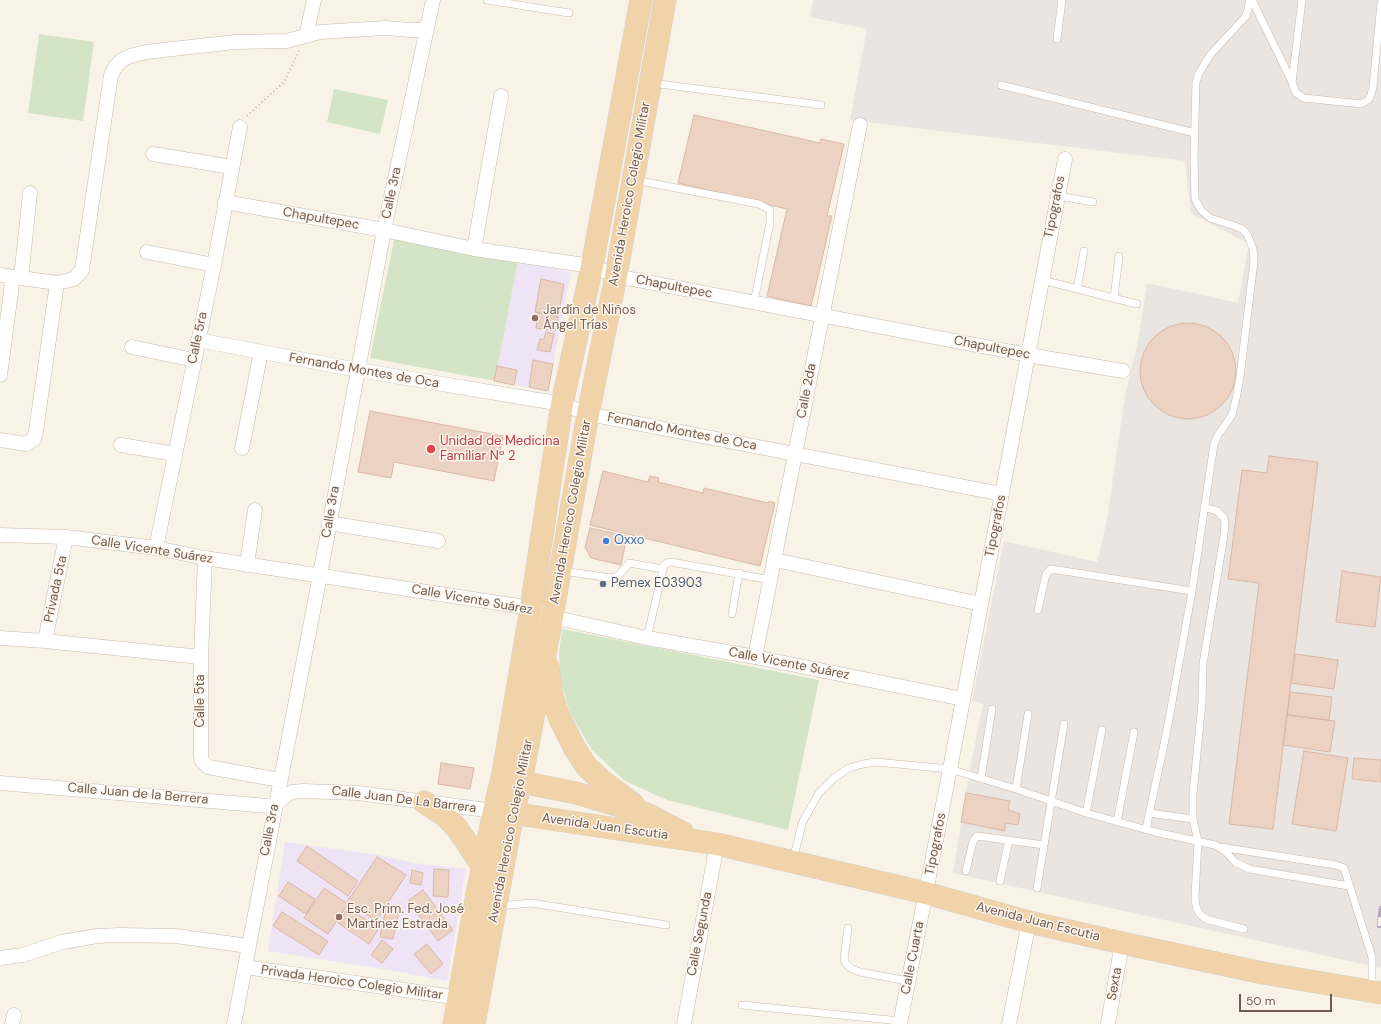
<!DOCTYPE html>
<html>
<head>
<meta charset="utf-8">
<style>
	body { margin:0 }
	#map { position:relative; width:1381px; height:1024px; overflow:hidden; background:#f9f2e7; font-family:"DM Sans",sans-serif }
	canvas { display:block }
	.scale { position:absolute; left:1239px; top:994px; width:93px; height:18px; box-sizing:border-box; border:2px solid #6f5a4f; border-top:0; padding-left:5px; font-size:12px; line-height:14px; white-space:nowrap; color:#6f5a4f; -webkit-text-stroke:3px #fdf6ed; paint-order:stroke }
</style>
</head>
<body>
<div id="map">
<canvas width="1381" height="1024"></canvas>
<div class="scale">50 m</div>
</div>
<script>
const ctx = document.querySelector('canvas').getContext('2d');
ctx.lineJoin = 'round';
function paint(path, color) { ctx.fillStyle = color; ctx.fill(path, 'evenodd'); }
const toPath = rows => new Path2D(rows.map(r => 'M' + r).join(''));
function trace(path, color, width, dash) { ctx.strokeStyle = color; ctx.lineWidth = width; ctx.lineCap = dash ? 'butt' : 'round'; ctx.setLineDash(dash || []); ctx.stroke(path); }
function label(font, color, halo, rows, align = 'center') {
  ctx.font = font + ' "DM Sans",sans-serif'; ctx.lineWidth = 3; ctx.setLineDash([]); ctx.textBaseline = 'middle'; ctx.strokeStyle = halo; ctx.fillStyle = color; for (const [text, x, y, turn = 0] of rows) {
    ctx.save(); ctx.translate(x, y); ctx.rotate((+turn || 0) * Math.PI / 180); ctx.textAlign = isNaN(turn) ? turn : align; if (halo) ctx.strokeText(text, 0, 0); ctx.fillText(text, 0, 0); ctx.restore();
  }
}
const industrial = toPath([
	[813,0,1381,0,1381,968,953,873,968,779,983,704,972,701,1004,541,1097,562,1107,520,1125,396,1138,341,1147,283,1238,303,1249,244,1191,213,1185,161,850,120,867,29,810,17]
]);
const education = toPath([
	[518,261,571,272,548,391,495,381],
	[285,842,378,855,414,863,466,869,447,981,395,971,268,951]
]);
const green = toPath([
	[39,34,94,42,83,121,28,113],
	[334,89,388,100,380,134,327,122],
	[395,235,518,261,495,381,370,358],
	[562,629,819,680,788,830,667,800,625,781,592,750,571,715,560,679,559,653]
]);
const building = toPath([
	[694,115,820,143,821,139,844,144,827,216,832,216,811,306,767,296,787,209,678,183,694,115],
	[541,279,564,284,558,317,535,312,541,279],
	[538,313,558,317,555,331,536,328,538,313],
	'1140 371a48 48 0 1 1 96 0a48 48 0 1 1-96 0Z',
	[546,332,554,334,550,352,537,350,540,339,544,339,546,332],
	[533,360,553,364,548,391,529,387,533,360],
	[497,366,517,370,514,385,494,381,497,366],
	[370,411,503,436,494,481,394,462,391,478,358,472,370,411],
	[1269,456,1318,462,1273,829,1229,824,1259,583,1228,579,1242,470,1267,473,1269,456],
	[603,471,648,482,650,476,659,478,658,482,703,493,704,488,768,503,769,501,775,503,760,566,590,525,603,471],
	[590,528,627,536,621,565,591,558,585,547,590,528],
	[1342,571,1381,577,1375,627,1336,622,1342,571],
	[1295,654,1338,660,1334,689,1291,683,1295,654],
	[1290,692,1332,697,1329,720,1287,715,1290,692],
	[1287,715,1335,721,1330,752,1283,745,1287,715],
	[1304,751,1348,758,1336,831,1292,824,1304,751],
	[1354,758,1381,760,1381,782,1352,779,1354,758],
	[441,763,474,768,470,789,438,784,441,763],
	[966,793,1010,801,1008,810,1020,814,1018,825,1005,823,1005,831,961,822,966,793],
	[307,846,358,881,348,896,297,861,307,846],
	[377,857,406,875,376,921,347,902,377,857],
	[434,869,449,870,448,897,433,896,434,869],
	[412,870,423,873,421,885,410,883,412,870],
	[288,882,315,899,306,914,279,896,288,882],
	[324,888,348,904,328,934,304,918,324,888],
	[423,890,453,930,438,941,408,901,423,890],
	[348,908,379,928,369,944,338,923,348,908],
	[386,908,399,911,393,939,380,937,386,908],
	[282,912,328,941,319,955,273,926,282,912],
	[382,940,393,949,382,963,371,955,382,940],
	[427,944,443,964,431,974,414,954,427,944]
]);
const path = toPath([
	[247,116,284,82,299,51]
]);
const service = toPath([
	[487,0,569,13],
	[1252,0,1292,82],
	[1302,0,1292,82,1296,93,1304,98,1361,104,1368,100,1371,95,1373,87,1381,3],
	[1057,39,1062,0],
	[652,83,821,105],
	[1001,85,1195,133],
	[635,180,759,204,770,210,770,223,754,302],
	[1058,196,1093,202],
	[1042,280,1137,304],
	[1077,289,1084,251],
	[1114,298,1119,256],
	[1204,507,1217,511,1224,518,1225,523,1224,535,1203,664,1202,702,1193,794,1193,819,1198,841,1195,897,1196,906,1199,913,1203,917,1209,920,1244,929],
	[562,571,611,578,616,577,619,575,629,563,663,569],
	[1038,610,1046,574,1051,569,1192,591],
	[732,614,739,573],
	[647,638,664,565,667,563,671,562,771,580],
	[981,778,992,709],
	[1016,789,1028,714],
	[1086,813,1102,730],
	[1149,813,1193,819],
	[1117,822,1134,732],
	[1146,829,1167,730,1192,591,1214,444,1218,435,1232,415,1236,399,1240,377,1254,261,1253,249,1247,234,1242,229,1235,226,1210,218,1201,210,1195,199,1194,159,1196,82,1199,73,1210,55,1246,16,1249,5,1249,0],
	[1220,847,1336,865,1344,868,1372,957,1372,990],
	[793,859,803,821,819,793,834,778,849,768,863,764,876,762,950,769,1016,789,1086,813,1155,832,1215,845,1225,851,1235,862,1249,869,1349,886],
	[966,871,973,841,977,836,1044,845],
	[1000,881,1009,840],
	[1037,888,1064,724],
	[499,906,532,903,666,925],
	[848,928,844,959,846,964,852,969,860,972,908,981],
	[742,1005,900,1021]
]);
const minor = toPath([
	[306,36,314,0],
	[153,154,232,167],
	[225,202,384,230,474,249,592,266,616,276,1028,355,1123,371],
	[474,249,501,96],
	[147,252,214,265],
	[0,275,57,283,74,279,82,270,111,75,116,66,122,60,130,56,146,52,235,42,287,41,320,32,385,28,410,30,426,30],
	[21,278,30,193],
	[198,340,358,370,562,404,588,414,1002,494],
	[132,347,194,360],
	[0,375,11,292,12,277],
	[0,440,26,444,34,439,36,431,57,283],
	[121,445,175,454],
	[242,448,261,352],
	[329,523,438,541],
	[0,535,66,537,156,548,205,558,531,608,552,617,647,638,755,657,963,699],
	[156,548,214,265,240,127],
	[205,558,201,657,201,756,202,761,208,767,280,780],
	[775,560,981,604],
	[247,565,255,510],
	[0,638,45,641,201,657],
	[45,641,66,537],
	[755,657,860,125],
	[0,783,268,806,275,805,285,796,292,792,303,791,358,793,494,811],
	[0,958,23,955,62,942,97,936,120,935,176,936,248,946],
	[245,967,460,998],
	[12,1024,14,1015],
	[234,1024,320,575,384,230,433,0],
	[684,1024,717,844],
	[900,1024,950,769,1065,159],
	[1009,1024,1029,922],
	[1108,1024,1122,943]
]);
const primary = toPath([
	[548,667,552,696,560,719,575,749,587,767,601,780,633,804],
	[508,776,521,782,576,793,647,814,683,833],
	[424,802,444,815,457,828,483,867],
	[498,811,717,844,926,893,1029,922,1122,943,1263,973,1381,993],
	[454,1024,475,904,494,811,503,773,531,608,562,404,592,266,641,0],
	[474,1024,513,813,521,782,552,617,588,414,616,276,665,0]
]);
const rail = toPath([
	[1379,926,1381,908]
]);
const markers = [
	[535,318,4,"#8d6e63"],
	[431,449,5,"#e0444e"],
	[606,541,4,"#3f7fe0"],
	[603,584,4,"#5c6f8a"],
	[339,917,4,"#8d6e63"]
];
const streetNames = [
	["Calle 3ra",392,193,-78],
	["Avenida Heroico Colegio Militar",630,194,-80],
	["Tipografos",1055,207,-79],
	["Chapultepec",321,219,10],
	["Chapultepec",674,287,11],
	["Calle 5ra",198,338,-78],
	["Chapultepec",992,348,11],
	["Fernando Montes de Oca",364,371,10],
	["Calle 2da",807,391,-79],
	["Fernando Montes de Oca",682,432,11],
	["Calle 3ra",331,512,-80],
	["Avenida Heroico Colegio Militar",571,512,-80],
	["Tipografos",996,526,-79],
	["Calle Vicente Suárez",152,550,9],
	["Privada 5ta",56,589,-78],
	["Calle Vicente Suárez",472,600,10],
	["Calle Vicente Suárez",789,664,11],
	["Calle 5ta",201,701,-90],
	["Calle Juan de la Berrera",138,794,5],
	["Calle Juan De La Barrera",404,800,7],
	["Avenida Juan Escutia",605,827,8],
	["Calle 3ra",270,830,-79],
	["Avenida Heroico Colegio Militar",511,831,-79],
	["Tipografos",936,844,-79],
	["Avenida Juan Escutia",1038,922,14],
	["Calle Segunda",700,934,-79],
	["Calle Cuarta",913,958,-79],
	["Privada Heroico Colegio Militar",352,983,8],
	["Sexta",1115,984,-80]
];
const educationNames = [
	["Jardín de Niños",543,311],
	["Ángel Trías",543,326],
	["Esc. Prim. Fed. José",347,910],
	["Martínez Estrada",347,925]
];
const healthNames = [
	["Unidad de Medicina",440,442],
	["Familiar Nº 2",440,457]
];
const shopNames = [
	["Oxxo",614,541]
];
const serviceNames = [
	["Pemex E03903",611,584]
];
paint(industrial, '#eae5e0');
paint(education, '#efe4f6');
paint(green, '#d4e5c7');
paint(building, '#ebd2c2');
trace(building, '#dcb8a5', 1);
trace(service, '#c9baae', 8);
trace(minor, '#c9baae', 15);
trace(primary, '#d7d1ce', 23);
trace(path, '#d0b5a5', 2, [1, 3]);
trace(service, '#fff', 7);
trace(minor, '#fff', 14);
trace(primary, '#f0d3a8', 22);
trace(rail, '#b5a7c1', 4.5);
trace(rail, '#fdf6ed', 3, [9]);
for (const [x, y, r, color] of markers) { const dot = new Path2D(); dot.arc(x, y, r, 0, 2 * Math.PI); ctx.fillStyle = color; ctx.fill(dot); trace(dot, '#fdf6ed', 1.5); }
label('13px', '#6f5a4f', '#fdf6ed', streetNames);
label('13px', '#785e54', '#fdf6ed', educationNames, 'left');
label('13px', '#be3a42', '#fdf6ed', healthNames, 'left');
label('13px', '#366cbe', '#fdf6ed', shopNames, 'left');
label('13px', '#4e5e75', '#fdf6ed', serviceNames, 'left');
</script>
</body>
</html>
